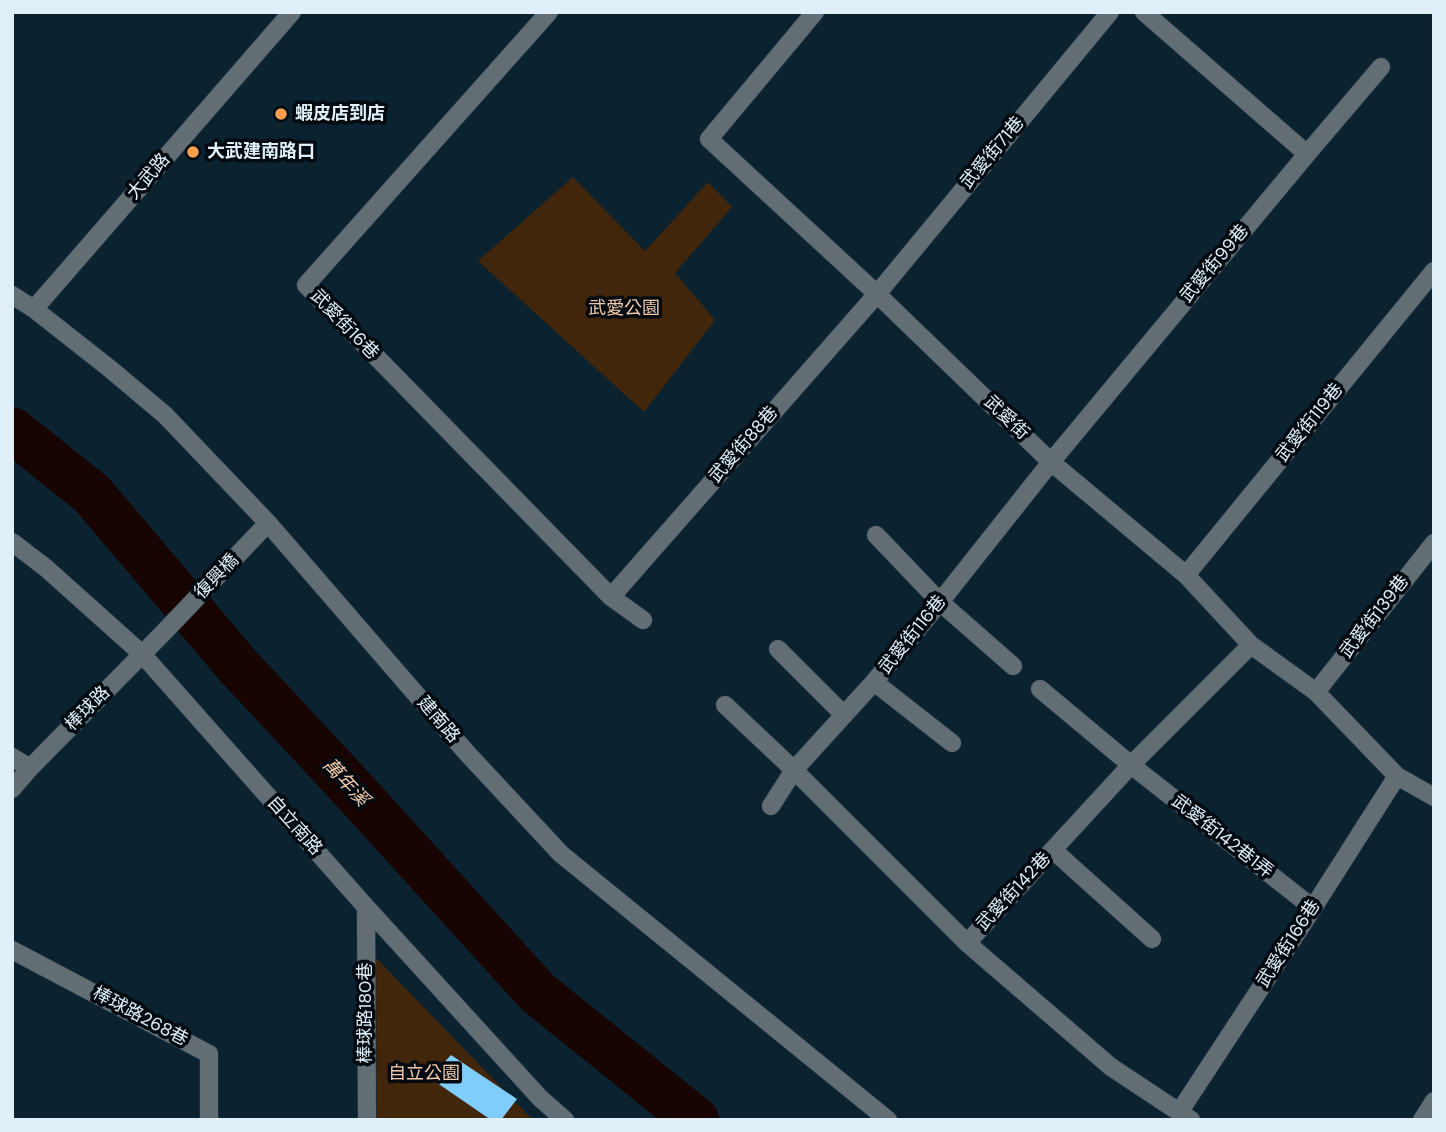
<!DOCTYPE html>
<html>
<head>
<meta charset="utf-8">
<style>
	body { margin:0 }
	#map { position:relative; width:1446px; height:1132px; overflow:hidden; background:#0b2330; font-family:"DM Sans",sans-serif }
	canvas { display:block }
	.frame { position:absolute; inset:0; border:14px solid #e1eff8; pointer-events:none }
</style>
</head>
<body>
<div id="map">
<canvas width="1446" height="1132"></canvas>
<div class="frame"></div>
</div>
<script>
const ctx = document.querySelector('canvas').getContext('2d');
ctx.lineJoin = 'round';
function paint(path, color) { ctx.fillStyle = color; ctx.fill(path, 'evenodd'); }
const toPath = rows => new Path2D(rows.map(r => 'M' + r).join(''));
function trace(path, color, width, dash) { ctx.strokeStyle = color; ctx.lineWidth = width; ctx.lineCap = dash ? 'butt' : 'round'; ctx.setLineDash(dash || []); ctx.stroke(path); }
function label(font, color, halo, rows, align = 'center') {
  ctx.font = font + ' "DM Sans","Noto Sans TC",sans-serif'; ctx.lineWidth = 7; ctx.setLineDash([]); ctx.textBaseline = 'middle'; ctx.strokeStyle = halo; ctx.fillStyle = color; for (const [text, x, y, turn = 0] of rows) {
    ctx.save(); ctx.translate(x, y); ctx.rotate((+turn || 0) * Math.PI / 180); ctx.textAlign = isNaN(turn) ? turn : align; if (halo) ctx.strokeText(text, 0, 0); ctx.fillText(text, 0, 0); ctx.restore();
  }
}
const green = toPath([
	[573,177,645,251,708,182,732,207,675,273,715,320,644,412,478,261],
	[376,958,533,1120,377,1120]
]);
const river = toPath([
	[12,430,92,494,238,666,348,784,538,993,696,1120]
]);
const building = toPath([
	[451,1055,517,1099,501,1120,491,1120,430,1078]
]);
const minor = toPath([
	[549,12,306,285,611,597,643,620],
	[815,12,709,139,877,294,1051,462,1186,575,1251,645,1316,692,1397,776,1434,797],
	[1144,12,1307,154],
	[12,295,34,309,109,368,165,415,268,523,466,752,561,854,888,1120],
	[34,309,292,12],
	[876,535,940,602,1013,666],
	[12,542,46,568,142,654,366,907,540,1098,565,1120],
	[1186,575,1434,271],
	[611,597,877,294,1110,12],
	[778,649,844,715],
	[874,682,952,743],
	[1040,689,1131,765,1313,908],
	[1316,692,1434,543],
	[725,705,794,770,967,943],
	[12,757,30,768],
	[12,789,30,768,165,631,268,523],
	[771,806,794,770,874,682,940,602,1051,462,1307,154,1381,67],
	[1053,850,1152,939],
	[366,907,367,1120],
	[12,950,209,1054,209,1120],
	[1180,1111,1313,908,1397,776],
	[1191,1120,1111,1067,967,943,1131,765,1251,645],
	[1422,1120,1434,1101]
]);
const markers = [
	[281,114,7,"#fa9f4f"],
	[193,152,7,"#fa9f4f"]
];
const poiNames = [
	["蝦皮店到店",295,114],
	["大武建南路口",207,152]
];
const streetNames = [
	["武愛街71巷",993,153,-50],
	["大武路",149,177,-49],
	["武愛街99巷",1215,264,-50],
	["武愛街16巷",344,325,46],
	["武愛街",1006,418,44],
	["武愛街119巷",1310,423,-51],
	["武愛街88巷",744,445,-49],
	["復興橋",217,577,-46],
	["武愛街139巷",1375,617,-52],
	["武愛街116巷",913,635,-51],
	["棒球路",88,709,-45],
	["建南路",438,720,49],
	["自立南路",294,826,48],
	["武愛街142巷1弄",1222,837,38],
	["武愛街142巷",1014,892,-47],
	["武愛街166巷",1289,944,-57],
	["棒球路180巷",366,1013,-90],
	["棒球路268巷",140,1017,28]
];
const parkNames = [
	["武愛公園",624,309],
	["自立公園",424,1074]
];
const waterNames = [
	["萬年溪",345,783,47]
];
paint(green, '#42260c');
trace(river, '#180400', 46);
paint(building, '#7ecdfb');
trace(minor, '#29404c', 19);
trace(minor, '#626d74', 18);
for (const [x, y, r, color] of markers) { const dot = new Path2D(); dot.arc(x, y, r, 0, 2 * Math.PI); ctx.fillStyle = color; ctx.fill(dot); trace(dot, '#030b11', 2.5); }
label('bold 18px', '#e1eff8', '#030b11', poiNames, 'left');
label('18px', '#e1eff8', '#030b11', streetNames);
label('18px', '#f2c9aa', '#030b11', parkNames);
label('italic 19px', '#f5ccac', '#030b11', waterNames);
</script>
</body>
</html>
